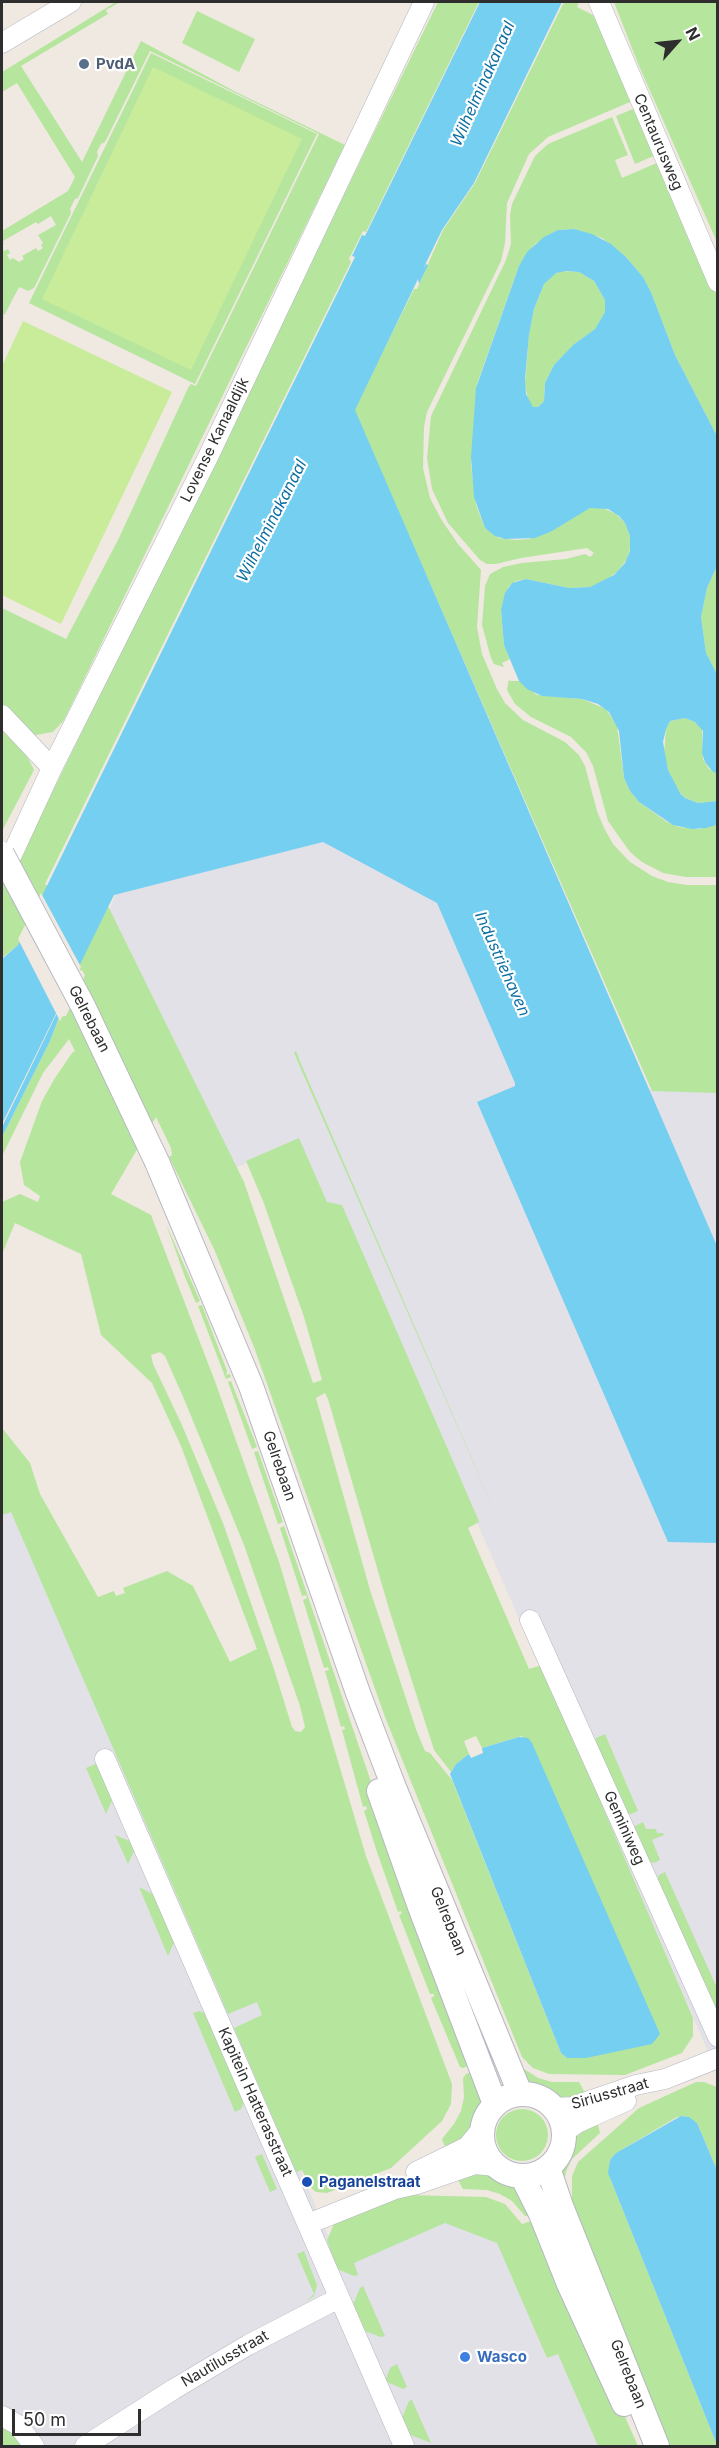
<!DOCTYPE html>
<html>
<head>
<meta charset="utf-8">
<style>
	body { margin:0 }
	#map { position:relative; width:719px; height:2448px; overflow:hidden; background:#efe9e1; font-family:Inter,sans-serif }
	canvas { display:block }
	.frame { position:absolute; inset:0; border:3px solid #2e2e2e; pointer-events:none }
	.north { position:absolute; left:647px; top:12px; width:60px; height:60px; -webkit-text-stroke:4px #fff; paint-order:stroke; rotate:63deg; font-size:16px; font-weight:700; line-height:24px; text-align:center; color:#2e2e2e }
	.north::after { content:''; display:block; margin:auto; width:21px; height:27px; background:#2e2e2e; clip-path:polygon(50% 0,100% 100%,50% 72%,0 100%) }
	.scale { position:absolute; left:12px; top:2409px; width:129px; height:27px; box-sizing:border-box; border:3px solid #2e2e2e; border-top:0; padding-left:8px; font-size:18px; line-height:21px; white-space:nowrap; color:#2e2e2e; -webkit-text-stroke:4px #fff; paint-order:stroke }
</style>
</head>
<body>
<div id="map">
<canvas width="719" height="2448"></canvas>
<div class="frame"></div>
<div class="north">N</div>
<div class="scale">50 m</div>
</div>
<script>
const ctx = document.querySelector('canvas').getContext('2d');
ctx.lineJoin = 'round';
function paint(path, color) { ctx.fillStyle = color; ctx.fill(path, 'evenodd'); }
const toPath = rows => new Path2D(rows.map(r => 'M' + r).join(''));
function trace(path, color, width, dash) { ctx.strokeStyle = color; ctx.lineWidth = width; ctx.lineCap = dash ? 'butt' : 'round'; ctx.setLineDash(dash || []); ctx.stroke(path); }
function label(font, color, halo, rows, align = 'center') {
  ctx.font = font + ' Inter,sans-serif'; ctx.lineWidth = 4.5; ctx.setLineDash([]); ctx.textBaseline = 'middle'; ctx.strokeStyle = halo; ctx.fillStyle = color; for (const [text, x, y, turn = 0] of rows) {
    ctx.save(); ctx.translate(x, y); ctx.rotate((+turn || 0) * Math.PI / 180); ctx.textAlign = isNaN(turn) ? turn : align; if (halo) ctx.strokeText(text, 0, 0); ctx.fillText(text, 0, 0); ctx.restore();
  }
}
const industrial = toPath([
	[341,819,453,893,717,1532,717,2072,340,1209,325,1206,297,1141,233,1169,109,911,116,893],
	[638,1089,717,1091,717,1276],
	[12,1508,265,2016,243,2033,337,2257,445,2219,498,2240,560,2349,602,2446,2,2446,2,1512]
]);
const green = toPath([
	[116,2,120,2,106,10,108,14,21,66,82,162,141,41,236,92,345,145,64,720,53,732,36,735,31,735,2,709,2,608,66,639,118,540,188,388,191,384,196,386,319,134,150,51,105,142,101,144,97,152,98,156,78,198,75,199,70,209,71,213,34,288,28,291,19,287,5,314,2,316,4,317,2,322,2,247,4,251,8,249,10,253,7,255,10,260,13,258,19,262,24,259,22,256,36,248,38,251,43,248,41,245,43,243,38,235,56,225,51,216,38,224,36,222,3,241,4,244,2,246,2,231,68,191,75,177,17,83,2,92,2,72],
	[438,2,479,2,366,232,363,231,349,259,351,262,45,884,48,886,18,945,2,958,2,887,22,847,25,848],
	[564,2,579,2,577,7,595,16,631,97,630,102,548,137,529,154,507,203,505,243,501,261,427,412,424,427,423,468,430,498,441,519,458,544,481,570,477,627,482,654,497,689,505,703,523,720,565,742,579,755,585,766,597,811,604,828,613,844,630,862,652,876,668,882,687,885,717,885,717,1093,652,1091,354,410,414,289,417,289,443,230,475,183],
	[614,2,717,2,717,242,639,66],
	[197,11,255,39,239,72,182,43],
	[151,53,317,134,195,384,29,303],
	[633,109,636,109,656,155,635,164,616,116],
	[612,117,628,155,615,160,622,178,659,162,717,296,717,436,675,355,651,292,643,277,626,257,602,238,574,229,558,230,535,244,519,266,477,384,471,465,476,505,485,528,499,538,515,540,529,539,590,508,603,508,616,514,625,523,630,536,631,546,627,559,618,571,605,581,590,587,569,588,526,579,516,581,509,586,501,610,504,645,510,659,502,663,504,667,494,664,491,658,482,625,485,586,490,574,503,567,522,563,566,559,585,554,590,557,594,553,587,548,521,558,496,564,487,564,480,560,448,523,432,489,427,458,431,416,506,260,511,244,510,215,512,204,535,156,548,144],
	[561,271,579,272,594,281,605,300,605,312,595,329,573,345,554,365,545,383,544,401,538,407,533,407,528,400,525,384,529,335,534,309,544,284,552,275],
	[717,566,717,674,706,653,701,617,707,588],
	[509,679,510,681,519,681,537,695,582,699,606,709,617,726,624,778,630,791,639,802,667,822,679,827,699,829,717,825,717,877,686,877,663,873,642,862,630,852,608,821,593,766,586,752,571,737,531,717,515,704,507,690],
	[685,718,695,722,702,729,703,759,709,769,717,774,717,801,698,803,685,798,676,788,668,770,664,754,666,729,670,721],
	[2,728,27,756,34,770,2,831],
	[108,906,244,1182,313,1383,322,1380,304,1317,263,1201,246,1161,299,1138,327,1202,342,1205,478,1519,479,1522,468,1528,529,1669,542,1665,693,2018,693,2036,682,2053,625,2075,549,2074,533,2068,522,2057,385,1717,254,1347,214,1249,169,1157,172,1155,171,1148,156,1117,111,1194,151,1215,216,1384,280,1565,366,1856,452,2084,451,2104,442,2121,391,2168,327,2193,316,2192,310,2187,302,2170,296,2172,234,2028,262,2015,257,2002,228,2014,11,1512,2,1515,2,1428,30,1463,40,1494,98,1597,114,1591,116,1596,125,1593,123,1588,167,1571,193,1586,230,1662,257,1649,181,1446,152,1383,101,1335,81,1254,15,1223,2,1254,2,1202,20,1194,38,1202,40,1196,24,1185,20,1162,42,1101,55,1078,72,1053,75,1051,69,1039,43,1073,2,1156,2,1137,50,1041,59,1017,66,1016,83,980,85,975,82,970,76,971],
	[160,1352,165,1356,184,1399,244,1545,300,1706,305,1727,301,1732,295,1731,292,1727,274,1669,223,1523,181,1423,153,1364,151,1355],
	[325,1393,328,1399,389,1609,434,1750,451,1772,456,1764,469,1754,464,1741,476,1736,482,1748,522,1736,659,2035,586,2058,567,2058,561,2053,452,1780,430,1753,425,1751,417,1732,370,1590,316,1398],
	[296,1051,299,1059,504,1533,294,1053],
	[166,1224,200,1301,196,1303,185,1277],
	[202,1305,227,1371,226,1375,230,1374,231,1377,226,1379,198,1306],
	[231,1381,257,1447,252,1449,228,1382],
	[258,1451,283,1522,278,1524,254,1452],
	[284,1526,402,1873,475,2063,463,2068,460,2067,431,1998,434,1996,434,1994,430,1994,399,1915,402,1913,401,1911,398,1912,377,1852,364,1811,367,1809,366,1806,363,1807,342,1730,345,1729,344,1726,341,1727,325,1671,329,1670,328,1667,324,1668,303,1600,307,1598,306,1595,302,1596,280,1528],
	[605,1734,638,1811,631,1814,628,1814,595,1744,596,1738],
	[98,1763,113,1798,106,1814,86,1768],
	[643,1822,646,1829,656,1829,657,1833,663,1833,664,1835,652,1840,660,1860,654,1863,647,1861,633,1827],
	[115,1835,132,1842,135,1849,128,1864],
	[665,1872,717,1988,717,2021,656,1881,659,1875],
	[139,1887,155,1895,175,1940,168,1956],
	[199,2011,207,2014,245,2101,241,2109,235,2112,193,2013],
	[521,2067,538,2078,552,2082,579,2082,586,2095,573,2098,558,2097,525,2081],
	[478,2069,482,2101,469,2131,462,2140,446,2150,442,2139,454,2124,461,2111,464,2097,463,2078,466,2074],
	[696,2082,704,2082,717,2087,717,2170,697,2123,685,2116,677,2117,616,2153,610,2160,609,2167,610,2178,717,2445,717,2446,663,2446,567,2207,572,2198,572,2176,578,2162,639,2108],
	'496 2135a26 26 0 1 1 52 0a26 26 0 1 1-52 0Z',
	[597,2121,600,2133,572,2159,567,2169,564,2180,560,2171,576,2137],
	[262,2154,277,2189,270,2192,255,2157],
	[485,2173,518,2189,529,2216,525,2216,512,2201,500,2194,487,2190,463,2189,456,2176],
	[407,2195,486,2197,505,2204,522,2224,537,2219,638,2446,598,2446,558,2354,547,2358,497,2243,445,2223,354,2263,358,2275,354,2276,337,2269,327,2240,334,2224],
	[304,2251,317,2285,314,2296,305,2302,314,2294,297,2254],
	[363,2286,385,2336,381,2337,362,2330,352,2307,360,2288],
	[397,2364,407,2387,403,2389,385,2381,390,2368],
	[412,2400,431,2443,408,2434,401,2420,409,2401],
	[2,2423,12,2428,25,2446,2,2446]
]);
const pitch = toPath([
	[153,67,302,139,191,370,42,299],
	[23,321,172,392,61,624,2,595,2,366]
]);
const water = toPath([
	[480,2,562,2,474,183,442,230,423,269,426,264,428,265,419,284,418,279,355,410,717,1246,717,1543,668,1542,477,1102,515,1086,515,1083,437,903,323,842,114,895,2,1124,2,959,18,945,355,257,352,256,362,235,365,236],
	[574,229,592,234,611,244,626,257,643,277,651,292,675,355,717,436,717,566,707,588,701,617,706,653,717,674,717,774,712,771,705,762,702,753,703,731,695,722,685,718,670,721,666,729,663,742,668,770,680,793,685,798,698,803,717,801,717,825,706,828,692,829,673,825,639,802,630,791,624,778,619,731,609,712,598,704,582,699,542,696,527,689,519,681,504,645,501,610,505,593,512,583,526,579,569,588,590,587,614,575,625,563,630,551,630,536,625,523,619,516,608,509,590,508,552,531,535,538,505,539,495,536,485,528,474,497,471,457,476,388,519,266,527,252,544,237,558,230],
	[566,271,579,272,594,281,605,300,605,312,595,329,573,345,554,365,545,383,544,401,538,407,533,407,526,394,525,379,529,335,534,309,544,284,556,273],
	[57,1013,59,1017,50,1041,2,1137,2,1127],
	[519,1737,528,1738,532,1743,660,2034,652,2044,586,2058,567,2058,561,2053,450,1774,456,1764,469,1754,471,1758,483,1753,482,1748],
	[681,2116,689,2117,697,2123,717,2170,717,2445,608,2173,610,2160,616,2153]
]);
const pier = toPath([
	[41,893,81,967,59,1012,62,1017,60,1021,18,939]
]);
const minor = toPath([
	[599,2,718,282],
	[2,43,71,2],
	[2,715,52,768],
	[3,874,52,768,208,457,424,2],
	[530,1620,718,2037],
	[105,1759,404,2446],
	[555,2108,572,2107,636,2085,665,2079,718,2058],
	[564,2132,579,2122,626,2101],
	[416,2172,467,2147,481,2130],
	[308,2224,395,2189,417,2184,475,2164,495,2166],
	[2,2416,18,2425,34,2446],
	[85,2446,174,2389,248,2345,339,2298]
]);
const tertiary = toPath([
	[157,1162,251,1386,358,1693,393,1785,520,2093],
	[379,1791,420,1907,495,2104],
	'482 2135a41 41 0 1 1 82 0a41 41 0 1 1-82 0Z',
	[548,2168,561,2206,657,2446],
	[522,2176,541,2214,569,2284,624,2404]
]);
const tertiaryBridge = toPath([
	[2,854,83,1006,157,1162]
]);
const markers = [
	[84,64,6,"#5c6f8a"],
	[307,2182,6,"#1a4fb4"],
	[465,2357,6,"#3f7fe0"]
];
const serviceNames = [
	["PvdA",96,64]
];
const streetNames = [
	["Centaurusweg",658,142,67],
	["Lovense Kanaaldijk",215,440,-64],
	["Gelrebaan",89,1019,63],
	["Gelrebaan",279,1466,71],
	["Geminiweg",624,1828,66],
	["Gelrebaan",448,1921,68],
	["Siriusstraat",610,2094,-16],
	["Kapitein Hatterasstraat",255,2102,66],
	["Nautilusstraat",225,2359,-30],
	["Gelrebaan",628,2374,68]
];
const transitNames = [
	["Paganelstraat",319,2182]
];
const shopNames = [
	["Wasco",477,2357]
];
const waterNames = [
	["Wilhelminakanaal",483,84,-66],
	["Wilhelminakanaal",272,521,-63],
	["Industriehaven",502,964,66]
];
paint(industrial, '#e3e1e8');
paint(green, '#b6e59e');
paint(pitch, '#c9ec9a');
paint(water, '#75cff0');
paint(pier, '#efe9e1');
trace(minor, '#b4b7c1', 21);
trace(tertiary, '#b4b7c1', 26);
trace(minor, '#fff', 20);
trace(tertiary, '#fff', 24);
trace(tertiaryBridge, '#b4b7c1', 26, []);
trace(tertiaryBridge, '#fff', 24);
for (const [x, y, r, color] of markers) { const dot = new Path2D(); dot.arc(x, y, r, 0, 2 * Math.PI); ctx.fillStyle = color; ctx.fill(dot); trace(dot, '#fff', 2); }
label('bold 15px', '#4e5e75', '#fff', serviceNames, 'left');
label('15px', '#2e2e2e', '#fff', streetNames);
label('bold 15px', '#164399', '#fff', transitNames, 'left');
label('bold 15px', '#366cbe', '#fff', shopNames, 'left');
label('italic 16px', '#0d6fa3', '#fff', waterNames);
</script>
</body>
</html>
